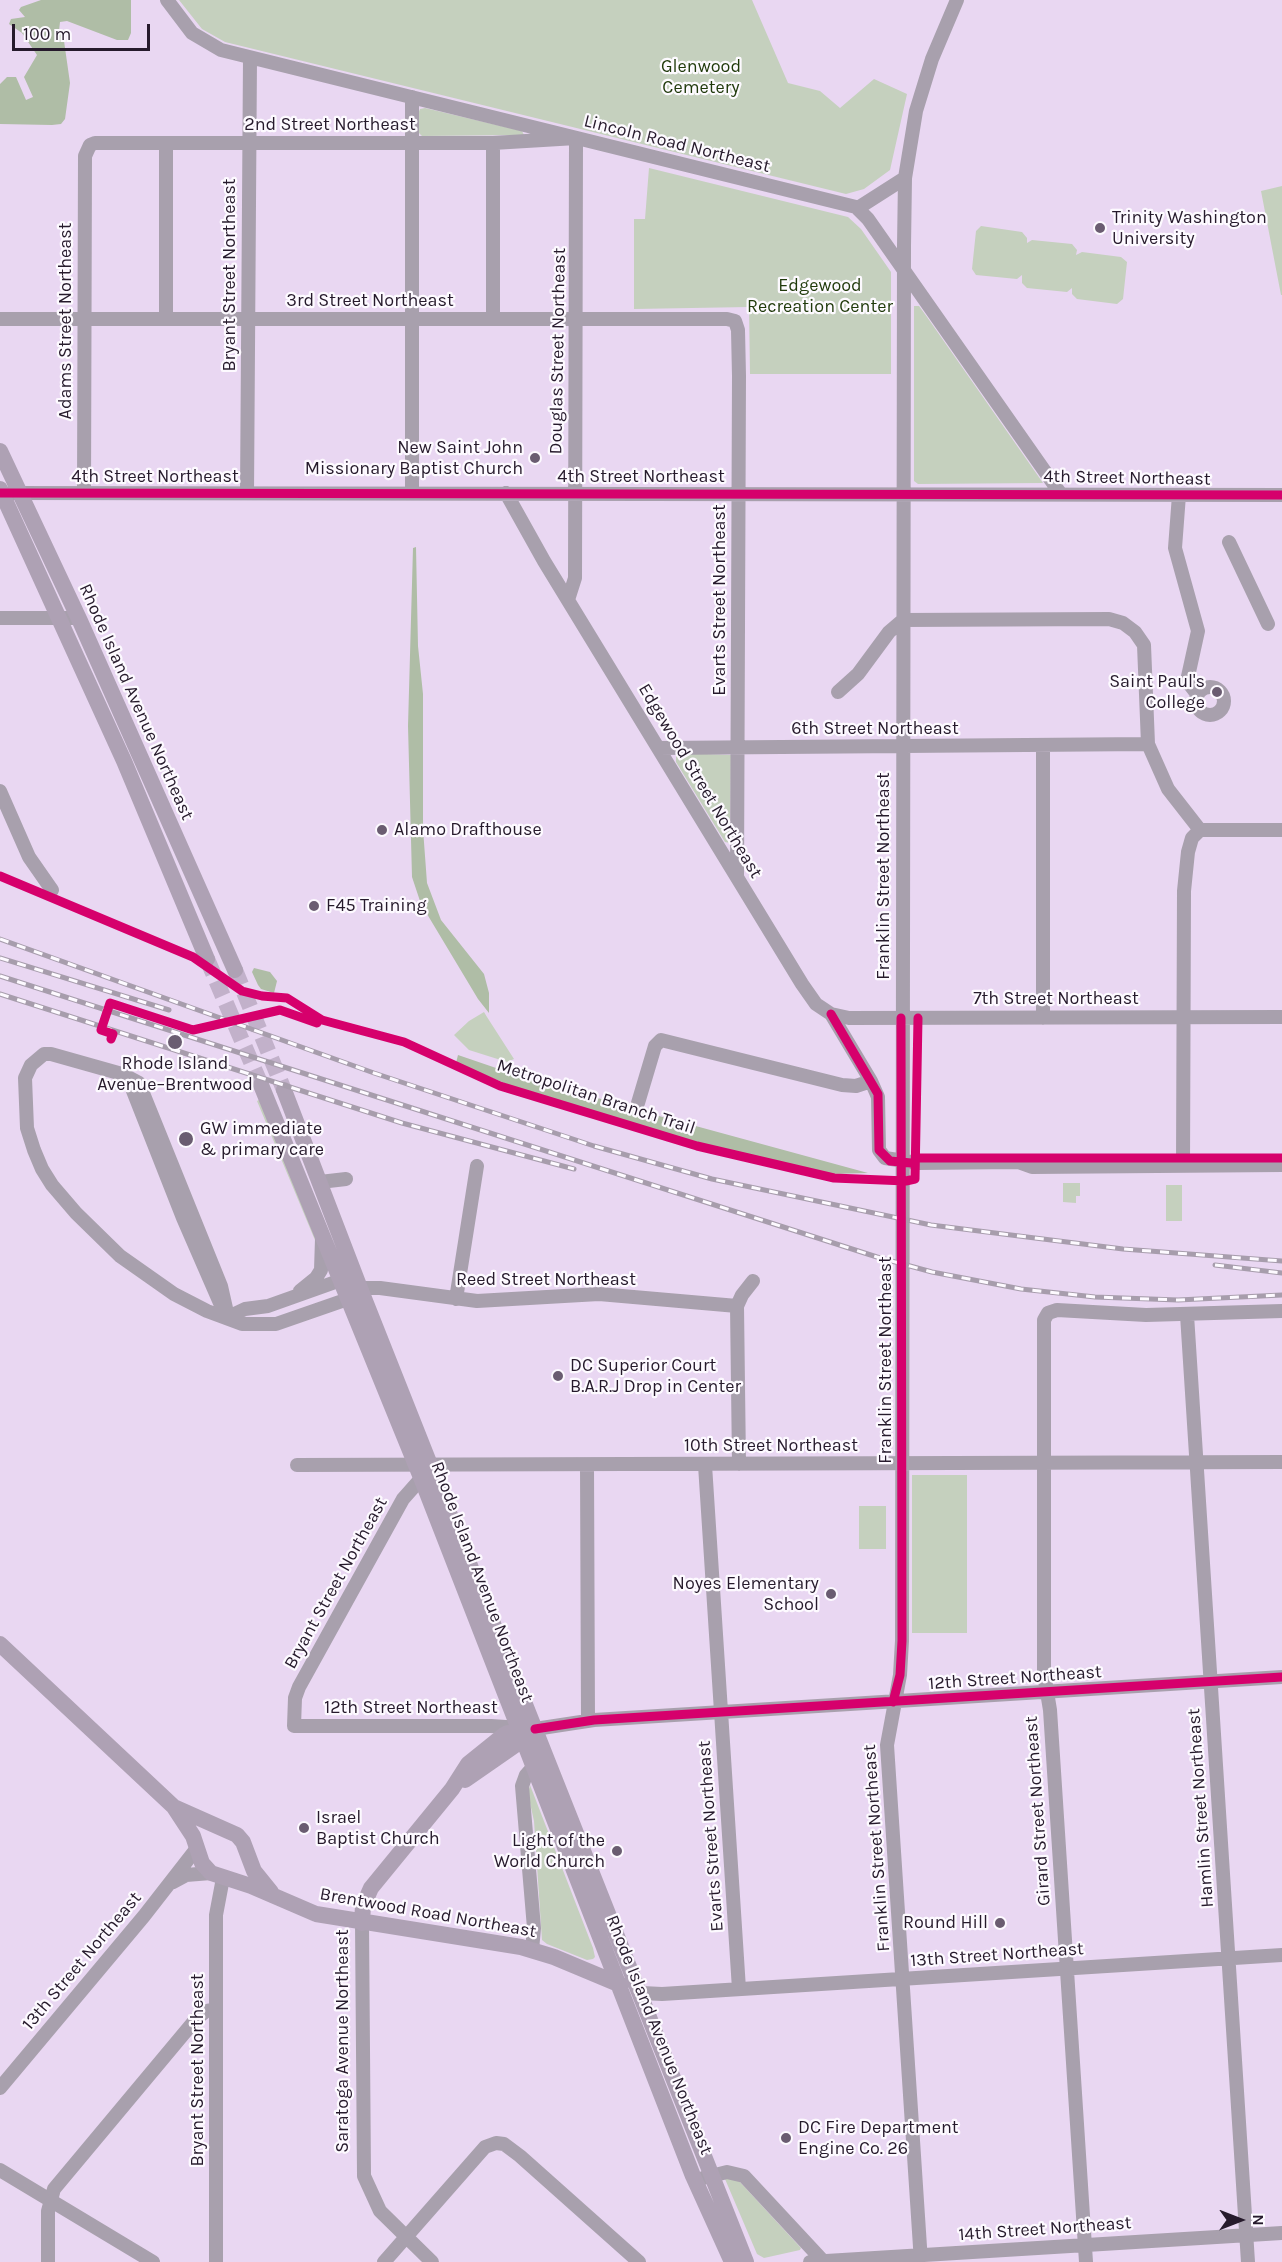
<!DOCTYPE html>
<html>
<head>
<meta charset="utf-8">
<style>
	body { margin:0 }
	#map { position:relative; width:1282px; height:2262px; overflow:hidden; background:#e9d7f2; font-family:Karla,sans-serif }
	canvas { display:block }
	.north { position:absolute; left:1210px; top:2190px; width:60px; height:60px; -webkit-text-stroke:4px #fdfaff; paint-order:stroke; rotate:90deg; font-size:16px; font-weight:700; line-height:24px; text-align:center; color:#261a2c }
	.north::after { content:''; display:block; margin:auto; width:21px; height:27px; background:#261a2c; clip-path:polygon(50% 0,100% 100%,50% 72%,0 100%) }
	.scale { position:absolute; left:12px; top:24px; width:138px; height:27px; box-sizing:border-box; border:3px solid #261a2c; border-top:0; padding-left:8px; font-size:18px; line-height:21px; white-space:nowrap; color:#261a2c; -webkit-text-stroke:4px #fdfaff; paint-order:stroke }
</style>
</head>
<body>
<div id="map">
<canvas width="1282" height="2262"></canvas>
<div class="north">N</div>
<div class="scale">100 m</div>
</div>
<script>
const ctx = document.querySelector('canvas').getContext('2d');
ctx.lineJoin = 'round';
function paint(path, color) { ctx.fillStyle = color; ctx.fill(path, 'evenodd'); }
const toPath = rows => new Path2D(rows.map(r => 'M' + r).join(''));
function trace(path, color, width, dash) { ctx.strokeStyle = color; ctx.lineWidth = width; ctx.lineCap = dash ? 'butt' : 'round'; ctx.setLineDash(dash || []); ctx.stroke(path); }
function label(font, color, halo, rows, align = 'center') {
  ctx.font = font + ' Karla,sans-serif'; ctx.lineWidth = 4.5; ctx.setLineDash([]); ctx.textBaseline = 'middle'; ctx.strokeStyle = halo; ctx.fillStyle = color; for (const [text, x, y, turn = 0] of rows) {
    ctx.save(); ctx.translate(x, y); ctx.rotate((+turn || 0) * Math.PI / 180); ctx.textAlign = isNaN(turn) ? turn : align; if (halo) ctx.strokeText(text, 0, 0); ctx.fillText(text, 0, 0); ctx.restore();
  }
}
const green = toPath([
	[179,0,752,0,788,83,820,91,840,108,874,79,907,94,890,170,864,189,846,194,225,42,202,29],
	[425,108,522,131,524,135,422,136,419,133,418,114,420,109],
	[649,168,848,217,861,229,891,272,891,374,750,374,749,307,634,309,634,219,645,219],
	[1282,186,1282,295,1281,295,1261,191],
	[981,226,1022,232,1027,238,1027,243,1032,240,1072,244,1077,250,1076,255,1082,252,1121,257,1127,262,1123,299,1117,304,1077,299,1072,294,1072,288,1067,292,1027,288,1022,283,1022,275,1017,279,976,275,972,269,976,231],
	[914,306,919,306,927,317,1043,483,918,484,914,481],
	[681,753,731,755,730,843,725,842,676,762,676,756],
	[484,1012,487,1017,514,1059,507,1062,469,1050,454,1035,469,1021],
	[259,1100,319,1243,317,1245,257,1101],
	[1063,1183,1080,1183,1080,1196,1076,1196,1076,1203,1063,1202],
	[1166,1185,1182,1185,1182,1221,1166,1221],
	[912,1475,967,1475,967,1633,912,1633],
	[859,1506,886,1506,886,1549,859,1549],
	[530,1785,593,1948,595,1957,593,1959,587,1960,547,1944,542,1940,534,1821,528,1794],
	[732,2178,740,2182,801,2248,800,2250,764,2258,757,2254,725,2179]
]);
const forest = toPath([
	[41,0,131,0,131,33,128,40,117,40,67,21,60,22,59,31,64,41,70,83,65,119,61,124,52,125,0,124,0,84,7,77,16,77,26,100,33,97,24,77,37,55,22,33,9,24,11,19,25,17,19,10,21,7],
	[416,547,418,646,423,694,423,829,427,883,441,920,484,974,489,993,489,1013,478,999,421,904,412,877,408,726,413,548],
	[254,968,270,972,277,981,274,993,261,989,258,985,252,972],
	[458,1055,499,1069,659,1116,868,1173,831,1174,703,1145,519,1089,456,1063]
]);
const majorTunnel = toPath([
	[207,959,261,1085],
	[235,970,284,1090]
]);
const minor = toPath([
	[167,0,192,33,221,50,856,207,868,219,1060,493],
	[166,143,166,319],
	[493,143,493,319],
	[858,208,905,178],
	[0,319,727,319,735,321,738,330,739,376,737,877],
	[12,493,1282,495],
	[84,493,85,156,90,145,95,143,493,143,576,138,575,578,568,600],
	[247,493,250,58],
	[412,493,412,97],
	[506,493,544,561,802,984,816,1004,831,1014,871,1081,878,1097,879,1150,885,1158,917,1163,1018,1162,1032,1167,1282,1165],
	[1179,495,1175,548,1198,631,1187,681,1197,694],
	[1229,542,1268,624],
	[0,618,78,618],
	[903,620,1109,619,1123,623,1135,632,1144,645,1148,744],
	'1196 701a14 14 0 1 1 28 0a14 14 0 1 1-28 0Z',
	[838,692,858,674,889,632,903,620],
	[1043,747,1043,1018],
	[659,748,1148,744,1168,789,1200,830],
	[0,791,29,857,52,890],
	[831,1014,849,1018,1282,1017],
	[133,1091,183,1218,220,1303],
	[638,1103,655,1046,661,1040,842,1085,856,1086,871,1081],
	[1183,1166,1184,891,1188,852,1192,838,1200,830,1282,830],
	[320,1182,346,1179],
	[300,1291,316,1278,321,1270,322,1239],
	[456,1299,477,1166],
	[1187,1315,1248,2262],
	[228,1317,221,1286,139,1083,122,1074,51,1054,44,1054,31,1065,25,1078,27,1128,34,1150,42,1169,52,1185,76,1213,120,1256,174,1294,207,1311,242,1324,276,1324,348,1299,355,1293],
	[228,1317,245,1309,268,1306,341,1280,360,1288,380,1288,477,1301,599,1294,737,1306],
	[739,1464,737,1306,742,1295,753,1281],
	[297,1465,1282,1462],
	[587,1465,588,1721],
	[705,1465,739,1989],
	[426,1473,403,1499,299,1687,295,1698,294,1726,491,1726,535,1729,594,1720,1282,1677],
	[173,1882,186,1875,211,1873],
	[362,1923,364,2176,380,2211,432,2262],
	[532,1950,534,1928,522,1786,526,1775,533,1767],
	[642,1993,662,1994,1282,1955],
	[0,2088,144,1916,197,1848],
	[0,2170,153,2262],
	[703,2178,727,2172,744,2176,824,2262],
	[48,2262,48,2211,54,2189,196,2019,206,2011,216,2009],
	[216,2262,216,1915,223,1878],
	[384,2262,485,2147,496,2143,504,2144,520,2156,639,2262],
	[810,2262,1282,2233],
	[921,2262,887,1745,900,1675,902,1641,904,246,905,178,916,111,932,59,957,0],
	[1086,2262,1050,1710,1044,1674,1044,1320,1048,1313,1057,1310,1146,1315,1282,1311]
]);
const major = toPath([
	[0,451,80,621,235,970],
	[0,489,124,761,207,959],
	[261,1085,422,1480,693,2176,732,2262],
	[284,1090,360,1288,746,2262],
	[0,1644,174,1807,193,1836,202,1863,211,1873,251,1886,316,1914,521,1947,554,1957,621,1985],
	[465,1780,514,1746,521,1736,528,1733],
	[174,1807,237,1835,243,1842,254,1871,271,1892],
	[362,1923,363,1906,371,1888,452,1789,468,1764,504,1735,508,1733,521,1736]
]);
const rail = toPath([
	[0,939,374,1073,594,1146,712,1179,931,1225,1123,1249,1282,1261],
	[0,958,169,1010],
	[0,976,877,1257,932,1272,1021,1289,1095,1297,1178,1300,1282,1295],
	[0,994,402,1123,574,1169],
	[1215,1265,1282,1273]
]);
const cycleway = toPath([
	[0,493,1282,495],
	[0,876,193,957,242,991,262,996,287,998,322,1020,404,1042,500,1086,697,1146,834,1178,906,1181,915,1179,918,1018],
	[831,1014,878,1094,879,1150,890,1161,911,1163],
	[111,1039,113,1034,101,1030,110,1003,193,1030,280,1010,317,1023],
	[917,1158,1282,1158],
	[893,1702,900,1675,902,1641,901,1018],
	[535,1729,594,1720,1282,1677]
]);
const markers = [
	[1100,228,6,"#6a5c71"],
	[535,458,6,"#6a5c71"],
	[1217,692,6,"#6a5c71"],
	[382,830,6,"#6a5c71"],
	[314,906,6,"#6a5c71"],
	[175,1042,8,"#6a5c71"],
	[186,1139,8,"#6a5c71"],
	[558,1376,6,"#6a5c71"],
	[831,1594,6,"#6a5c71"],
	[304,1828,6,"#6a5c71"],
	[617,1851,6,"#6a5c71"],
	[1000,1923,6,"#6a5c71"],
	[786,2138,6,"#6a5c71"]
];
const parkNames = [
	["Glenwood",701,67],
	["Cemetery",701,88],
	["Edgewood",820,286],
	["Recreation Center",820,307]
];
const streetNames = [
	["2nd Street Northeast",330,125],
	["Lincoln Road Northeast",677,144,14],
	["Bryant Street Northeast",230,275,-90],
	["3rd Street Northeast",370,301],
	["Adams Street Northeast",66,321,-90],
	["Douglas Street Northeast",558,351,-89],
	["4th Street Northeast",155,477],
	["4th Street Northeast",641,477],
	["4th Street Northeast",1127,478,1],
	["Evarts Street Northeast",720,600,-90],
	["Rhode Island Avenue Northeast",136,702,66],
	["6th Street Northeast",875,729],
	["Edgewood Street Northeast",700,781,59],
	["Franklin Street Northeast",884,876,-90],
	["7th Street Northeast",1056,999],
	["Metropolitan Branch Trail",596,1097,18],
	["Reed Street Northeast",546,1280],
	["Franklin Street Northeast",886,1360,-90],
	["10th Street Northeast",771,1446],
	["Rhode Island Avenue Northeast",482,1582,69],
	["Bryant Street Northeast",336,1583,-61],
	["12th Street Northeast",1015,1678,-4],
	["12th Street Northeast",411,1708],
	["Hamlin Street Northeast",1201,1808,-94],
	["Girard Street Northeast",1038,1811,-94],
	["Evarts Street Northeast",711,1836,-94],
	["Franklin Street Northeast",877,1848,-94],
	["Brentwood Road Northeast",428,1913,10],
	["13th Street Northeast",997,1955,-4],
	["13th Street Northeast",82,1961,-50],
	["Rhode Island Avenue Northeast",659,2035,68],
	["Saratoga Avenue Northeast",343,2041,-90],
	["Bryant Street Northeast",198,2070,-90],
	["14th Street Northeast",1045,2229,-4]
];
const poiNames = [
	["Trinity Washington",1112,218],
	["University",1112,239],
	["New Saint John",523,448,"right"],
	["Missionary Baptist Church",523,469,"right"],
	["Saint Paul's",1205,682,"right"],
	["College",1205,703,"right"],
	["Alamo Drafthouse",394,830],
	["F45 Training",326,906],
	["Rhode Island",175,1064,"center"],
	["Avenue–Brentwood",175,1085,"center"],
	["GW immediate",200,1129],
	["& primary care",200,1150],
	["DC Superior Court",570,1366],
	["B.A.R.J Drop in Center",570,1387],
	["Noyes Elementary",819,1584,"right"],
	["School",819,1605,"right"],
	["Israel",316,1818],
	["Baptist Church",316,1839],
	["Light of the",605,1841,"right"],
	["World Church",605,1862,"right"],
	["Round Hill",988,1923,"right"],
	["DC Fire Department",798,2128],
	["Engine Co. 26",798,2149]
];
paint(green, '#c5d0be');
paint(forest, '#afbda6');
trace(majorTunnel, '#c2b1ca', 16, [16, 8]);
trace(minor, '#a8a0ad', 14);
trace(major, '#aea1b4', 16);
trace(rail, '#a79dac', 5);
trace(rail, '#fdfaff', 3, [9]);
trace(cycleway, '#d6006c', 9);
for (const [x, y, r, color] of markers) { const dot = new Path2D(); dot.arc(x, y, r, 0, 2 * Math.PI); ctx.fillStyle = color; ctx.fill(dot); trace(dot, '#fdfaff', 2); }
label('18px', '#1f390a', '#fdfaff', parkNames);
label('18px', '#261a2c', '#fdfaff', streetNames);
label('18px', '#261a2c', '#fdfaff', poiNames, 'left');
</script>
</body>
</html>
